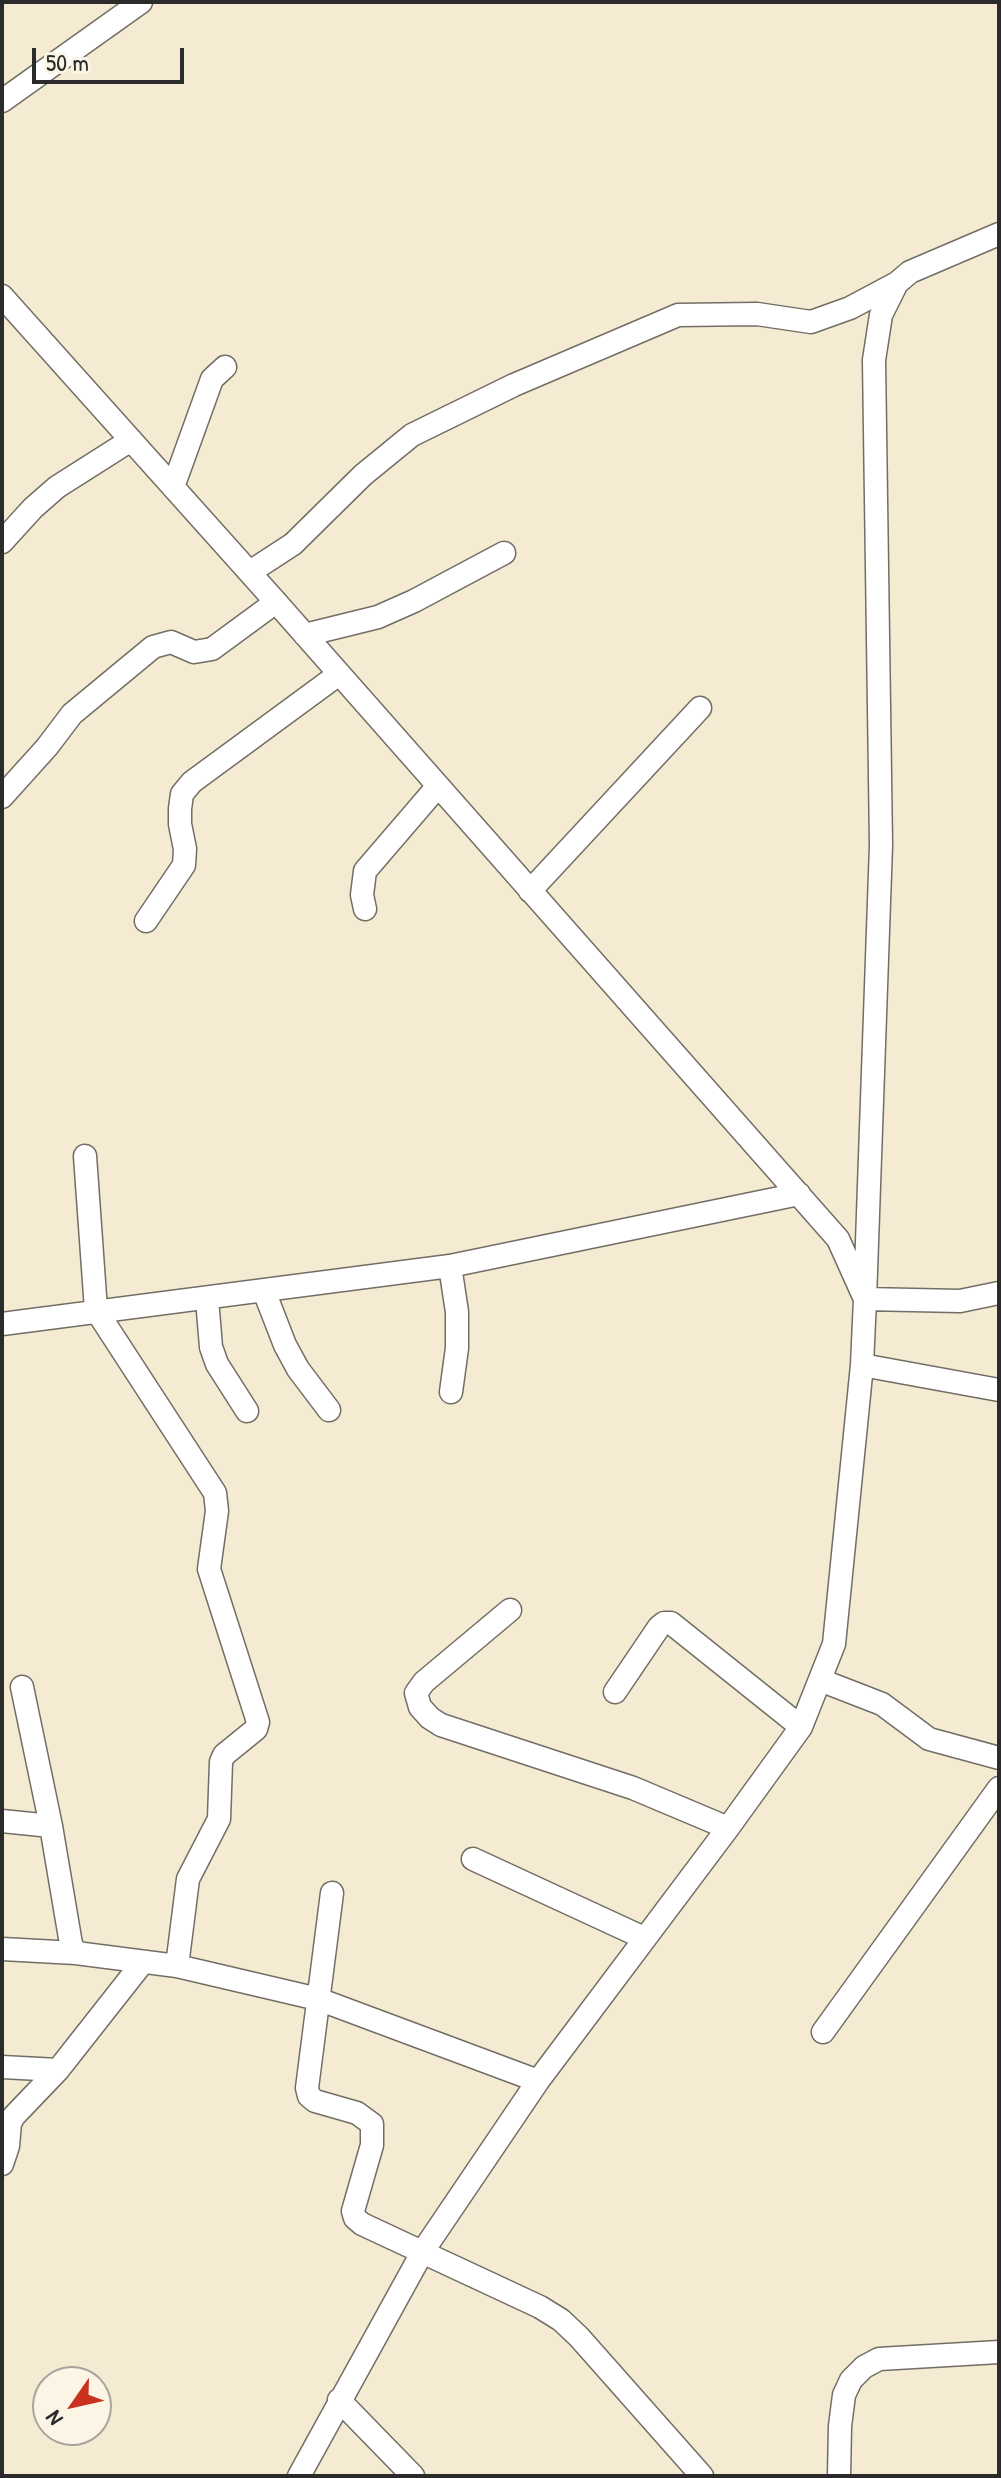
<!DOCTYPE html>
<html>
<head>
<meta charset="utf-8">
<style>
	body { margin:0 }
	#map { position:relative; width:1001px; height:2478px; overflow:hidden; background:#f5ebd2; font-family:"Patrick Hand",sans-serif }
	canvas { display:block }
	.frame { position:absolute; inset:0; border:4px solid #2b2b2b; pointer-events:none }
	.north { position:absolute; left:32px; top:2366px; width:80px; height:80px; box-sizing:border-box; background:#fcf5e5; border:2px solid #a8a49b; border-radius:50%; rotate:236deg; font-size:22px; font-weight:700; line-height:32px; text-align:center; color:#2b2b2b }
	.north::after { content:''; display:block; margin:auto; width:28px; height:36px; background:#c8321e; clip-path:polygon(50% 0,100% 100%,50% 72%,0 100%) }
	.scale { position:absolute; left:32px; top:48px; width:152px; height:36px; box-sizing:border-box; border:4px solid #2b2b2b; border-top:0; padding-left:10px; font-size:24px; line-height:28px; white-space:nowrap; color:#2b2b2b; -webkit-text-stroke:6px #fcf5e5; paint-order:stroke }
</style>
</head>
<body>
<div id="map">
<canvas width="1001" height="2478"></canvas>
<div class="frame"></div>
<div class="north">N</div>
<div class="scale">50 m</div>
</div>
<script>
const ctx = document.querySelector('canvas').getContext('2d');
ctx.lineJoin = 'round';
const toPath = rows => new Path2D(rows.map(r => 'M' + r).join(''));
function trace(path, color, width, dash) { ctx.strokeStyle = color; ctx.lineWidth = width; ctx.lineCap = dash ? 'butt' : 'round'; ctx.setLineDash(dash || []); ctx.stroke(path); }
const street = toPath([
	[2,101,141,2],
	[999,234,910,272,897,283,881,315,874,360,881,845,865,1299,960,1301,999,1293],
	[2,296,276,602,838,1239,865,1299,862,1365,834,1644,801,1727,728,1828,538,2081,423,2251,299,2476],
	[173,487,212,379,225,367],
	[2,542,33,508,57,487,131,440],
	[250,572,293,544,363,475,412,435,514,385,678,315,757,314,811,322,850,308,897,283],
	[305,635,378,617,414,601,504,553],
	[2,797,47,747,72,714,153,647,171,642,194,652,212,649,276,602],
	[530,891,700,708],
	[365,909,362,895,365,871,438,786],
	[146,921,184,865,185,849,180,824,180,809,182,794,192,782,339,674],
	[85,1156,96,1310,215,1493,217,1511,209,1569,258,1722,256,1729,224,1755,221,1762,219,1819,188,1879,177,1966],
	[450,1266,457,1312,457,1348,451,1392],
	[264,1291,285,1345,298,1369,329,1410],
	[207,1299,211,1347,217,1364,247,1411],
	[2,1324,450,1266,799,1194],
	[862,1365,999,1390],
	[510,1610,424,1682,416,1693,420,1707,430,1718,441,1725,633,1788,728,1828],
	[820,1680,882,1704,929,1739,999,1758],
	[22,1687,51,1826,71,1944,76,1953],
	[615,1692,659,1627,664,1623,671,1623,801,1727],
	[2,1821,51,1826],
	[473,1859,644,1938],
	[332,1893,307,2088,309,2096,315,2101,357,2113,372,2124,372,2145,353,2211,355,2218,362,2224,540,2307,561,2320,579,2337,702,2476],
	[2,1949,76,1953,177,1966,318,1999,538,2081],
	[823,2032,999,1788],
	[2,2067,58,2070],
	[2,2164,8,2146,10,2123,14,2116,58,2070,143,1962],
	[339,2400,413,2476],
	[839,2476,840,2426,844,2395,851,2380,864,2367,879,2359,999,2352]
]);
trace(street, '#726e65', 25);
trace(street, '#fff', 22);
</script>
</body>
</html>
